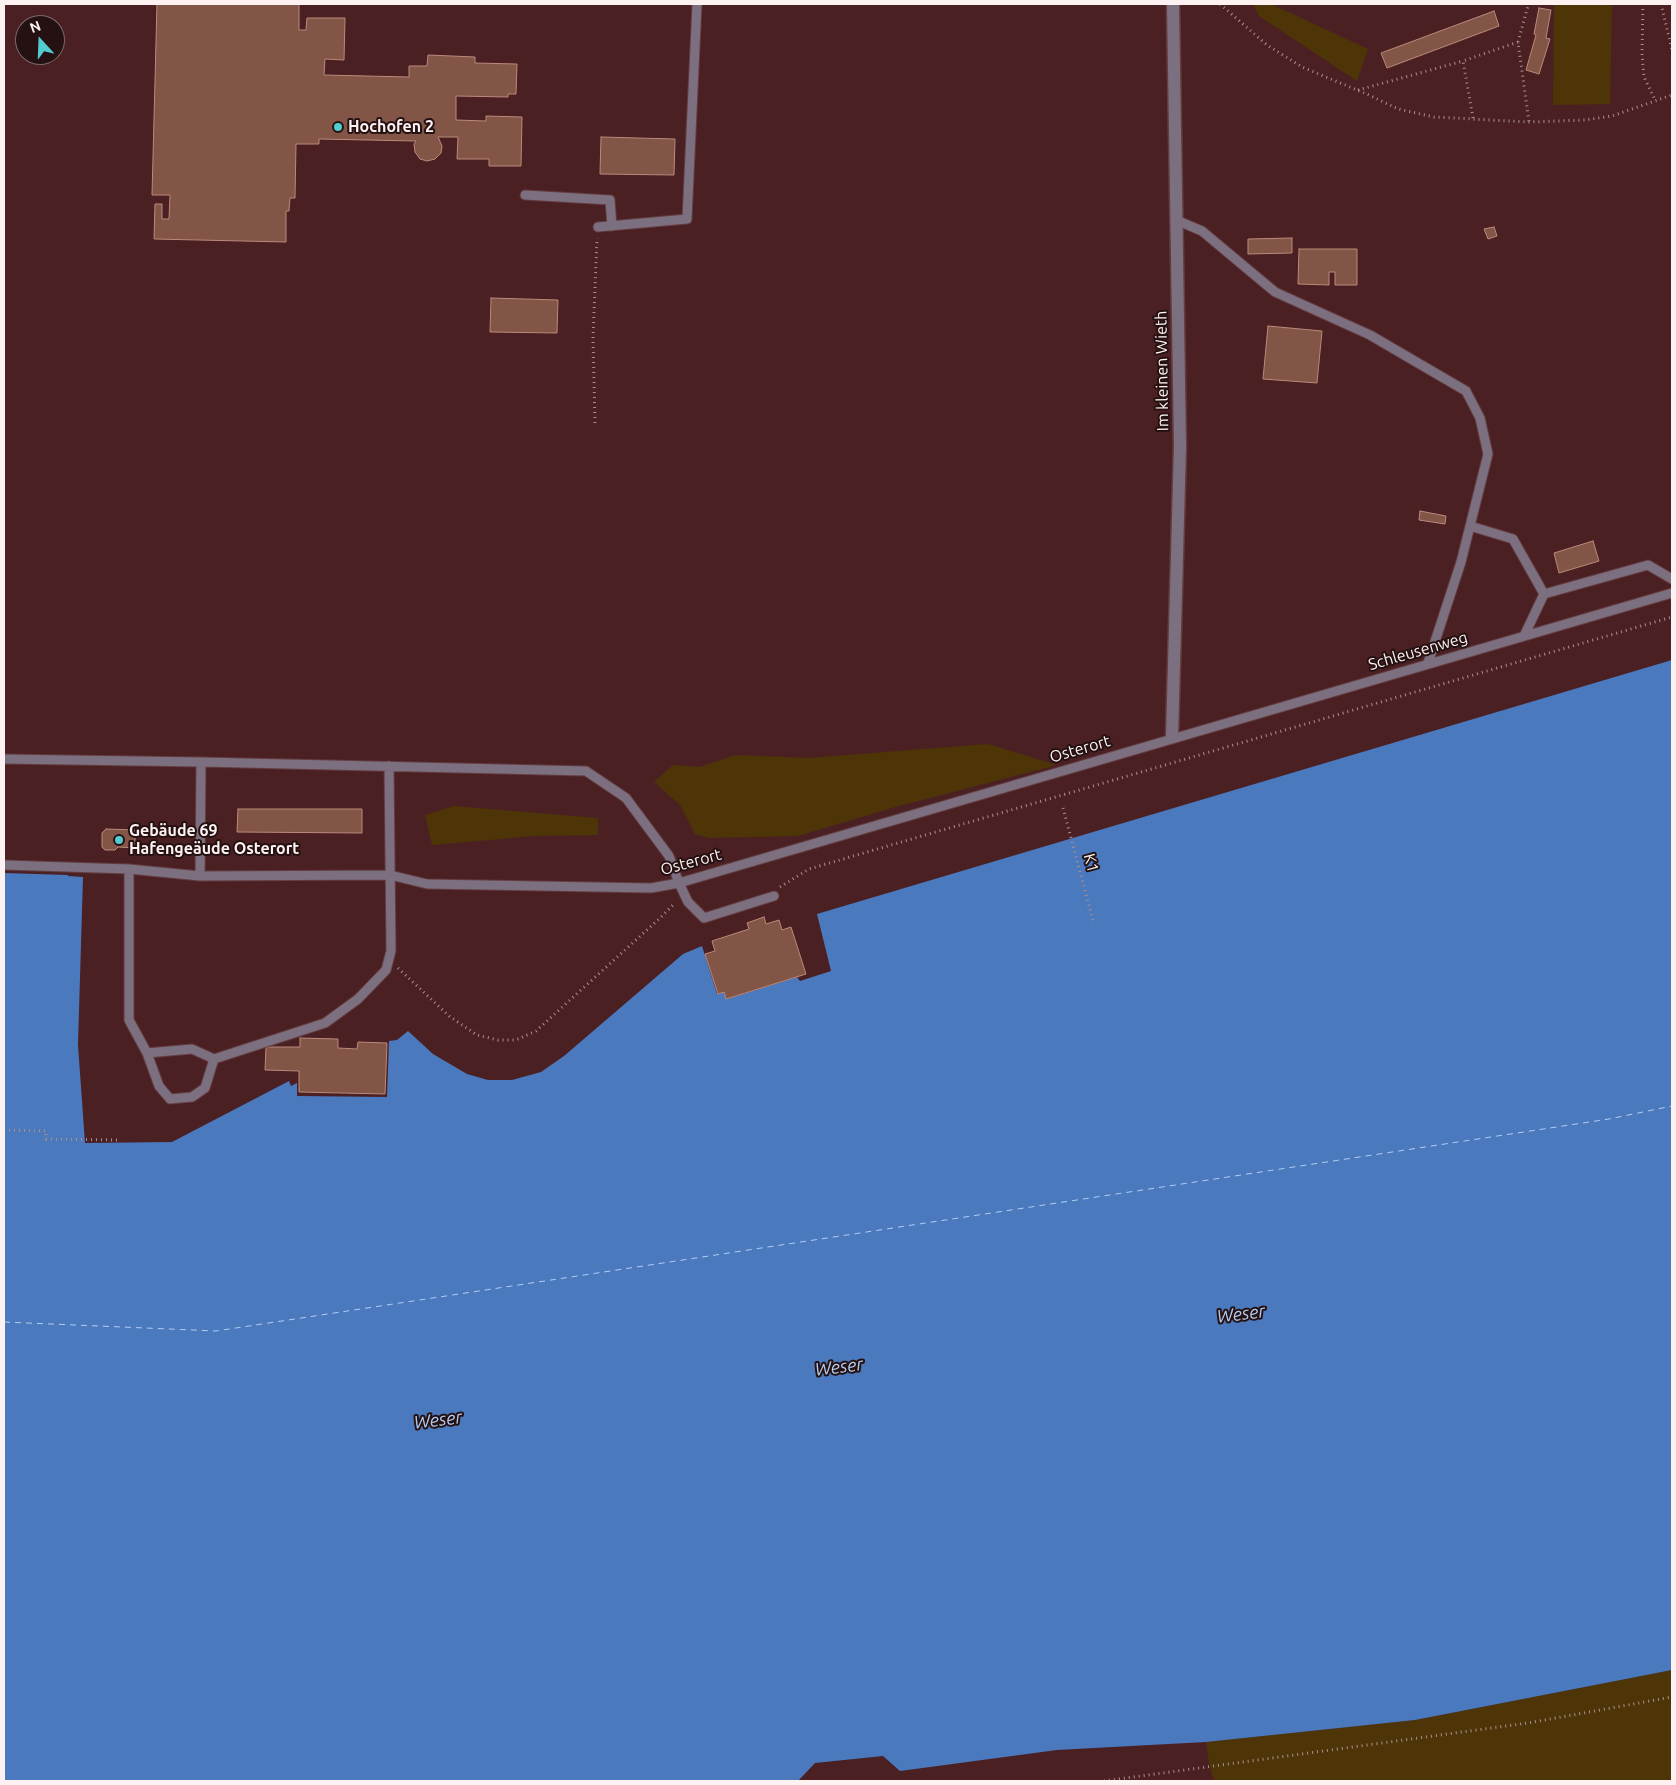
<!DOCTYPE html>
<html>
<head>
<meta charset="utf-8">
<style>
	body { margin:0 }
	#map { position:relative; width:1676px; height:1785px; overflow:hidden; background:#4b2023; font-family:Ubuntu,sans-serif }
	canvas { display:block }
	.frame { position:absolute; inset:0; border:5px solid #fdf1f1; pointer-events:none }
	.north { position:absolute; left:15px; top:15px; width:50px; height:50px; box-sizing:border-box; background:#251112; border:1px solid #7b6b6b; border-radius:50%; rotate:340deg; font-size:14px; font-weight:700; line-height:20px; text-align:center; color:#fdf1f1 }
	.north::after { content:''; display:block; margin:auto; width:18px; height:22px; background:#52ccd0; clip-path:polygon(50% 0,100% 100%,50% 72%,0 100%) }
</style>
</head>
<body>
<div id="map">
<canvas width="1676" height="1785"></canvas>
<div class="frame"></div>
<div class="north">N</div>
</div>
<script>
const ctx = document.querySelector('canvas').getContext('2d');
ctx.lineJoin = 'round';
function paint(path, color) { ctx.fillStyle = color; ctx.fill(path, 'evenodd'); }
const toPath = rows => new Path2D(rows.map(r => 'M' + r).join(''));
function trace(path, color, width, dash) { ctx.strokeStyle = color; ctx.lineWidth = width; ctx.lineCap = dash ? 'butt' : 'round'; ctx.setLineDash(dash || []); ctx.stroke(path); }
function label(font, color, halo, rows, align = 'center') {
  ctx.font = font + ' Ubuntu,sans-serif'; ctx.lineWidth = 4; ctx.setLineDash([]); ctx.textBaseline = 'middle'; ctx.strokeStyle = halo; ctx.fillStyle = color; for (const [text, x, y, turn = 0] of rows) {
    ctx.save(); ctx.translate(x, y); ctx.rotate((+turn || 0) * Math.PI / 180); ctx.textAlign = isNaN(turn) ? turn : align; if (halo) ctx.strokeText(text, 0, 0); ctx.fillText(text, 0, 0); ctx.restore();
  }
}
const green = toPath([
	[1253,4,1271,4,1368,49,1357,81,1259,16],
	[1554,4,1612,4,1610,104,1553,105],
	[988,744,1057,765,895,807,798,836,709,838,695,834,680,805,654,782,673,765,700,767,736,755,808,758],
	[454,806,598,818,598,835,535,836,432,845,425,815],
	[1672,1670,1672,1781,1214,1781,1209,1763,1206,1742,1415,1720]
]);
const water = toPath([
	[1672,660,1672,1670,1415,1720,1206,1742,1057,1750,900,1771,883,1756,815,1763,798,1781,4,1781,4,873,68,875,68,876,83,877,78,1045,85,1143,172,1142,289,1081,291,1086,297,1083,297,1096,387,1097,389,1041,397,1040,408,1031,433,1054,467,1074,488,1080,512,1080,541,1072,564,1056,683,954,702,946,717,994,724,992,727,999,797,977,800,981,831,971,817,914]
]);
const ferry = toPath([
	[4,1322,216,1331,1609,1119,1672,1106]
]);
const building = toPath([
	[157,4,299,4,299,30,306,30,307,18,345,18,344,60,325,59,324,75,409,77,409,66,427,66,428,55,475,57,475,63,517,64,516,94,508,94,508,97,456,96,456,120,486,121,486,116,522,117,521,166,489,166,489,159,457,159,458,137,438,137,442,146,441,153,435,159,427,161,420,159,415,152,414,144,416,141,319,139,319,144,296,144,295,198,290,198,289,211,286,211,286,242,154,239,155,204,162,204,162,219,169,219,170,195,152,195,157,4],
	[1539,8,1551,10,1546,38,1550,39,1539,74,1526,70,1536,35,1534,34,1539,8],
	[1494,11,1499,26,1387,68,1381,53,1494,11],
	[601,137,675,139,674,175,600,174,601,137],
	[1494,227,1497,236,1488,239,1484,229,1494,227],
	[1292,238,1292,253,1248,254,1248,239,1292,238],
	[1299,249,1357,249,1357,285,1335,285,1335,272,1329,272,1329,285,1298,284,1299,249],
	[491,298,558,300,557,333,490,332,491,298],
	[1268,326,1322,331,1317,383,1263,379,1268,326],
	[1420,511,1446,516,1445,524,1419,520,1420,511],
	[1593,541,1599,561,1559,573,1554,553,1593,541],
	[238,809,362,809,362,833,237,832,238,809],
	[106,829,135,830,135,848,118,847,115,850,105,850,102,847,102,833,106,829],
	[764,917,766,924,779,920,782,930,791,927,806,974,726,999,724,992,718,994,705,954,715,951,712,941,749,929,747,923,764,917],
	[300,1038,338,1039,338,1048,357,1049,358,1042,387,1043,385,1094,299,1092,299,1071,265,1070,266,1047,300,1047,300,1038]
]);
const path = toPath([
	[1220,4,1267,45,1302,67,1369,95,1398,109,1434,117,1529,122,1585,120,1612,116,1672,95],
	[1643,4,1642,54,1644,77,1655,100],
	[1663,4,1662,8,1672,50],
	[1518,42,1528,6,1527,4],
	[1358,90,1463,61],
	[1473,118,1463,61,1518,42,1529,122],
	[595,423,593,338,597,238],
	[1063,808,1094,924],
	[780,887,809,869,1672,617],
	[398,968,449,1016,477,1035,498,1040,516,1040,536,1031,659,919,675,903],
	[4,1130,46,1131,46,1139,118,1140],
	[1104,1781,1528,1723,1672,1697]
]);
const lane = toPath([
	[525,195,610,200,612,226],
	[1176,220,1202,231,1275,292,1370,335,1466,391,1480,418,1488,454,1461,562,1428,663],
	[598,227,687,219,697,4],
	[1470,526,1513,539,1544,594],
	[1524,636,1544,594,1648,565,1672,579],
	[4,759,201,762,586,771,626,798,669,856,679,883,688,902,704,918,774,896],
	[4,865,129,869,200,876,390,875,427,884,651,888,679,883,1672,593],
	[129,869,129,1020,147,1053,192,1049,214,1059,325,1023,358,999,386,970,391,951,389,766],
	[200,876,201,762],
	[147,1053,159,1086,170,1099,192,1097,205,1088,214,1059]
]);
const street = toPath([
	[1172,737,1180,446,1173,4]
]);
const markers = [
	[338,127,5,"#52ccd0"],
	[119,840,5,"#52ccd0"]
];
const poiNames = [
	["Hochofen 2",348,127],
	["Gebäude 69",129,831],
	["Hafengeäude Osterort",129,849]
];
const streetNames = [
	["Im kleinen Wieth",1162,371,-91],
	["Schleusenweg",1418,651,-16],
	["Osterort",1080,749,-16],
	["Osterort",691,862,-15],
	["K1",1091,863,75]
];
const waterNames = [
	["Weser",1241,1314,-7],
	["Weser",839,1367,-7],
	["Weser",438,1420,-7]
];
paint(green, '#4e3508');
paint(water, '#4b79be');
trace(ferry, '#b3cdf2', 1, [6, 5]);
paint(building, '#825547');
trace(building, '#bb8a7b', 1);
trace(lane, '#643d40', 11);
trace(street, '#643d40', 15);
trace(path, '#a98f90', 3, [1, 4]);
trace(lane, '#7c6f80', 9);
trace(street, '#7c6f80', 12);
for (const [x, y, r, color] of markers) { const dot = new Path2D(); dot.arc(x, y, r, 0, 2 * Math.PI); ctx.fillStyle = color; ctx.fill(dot); trace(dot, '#251112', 2); }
label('bold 16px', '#fdf1f1', '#251112', poiNames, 'left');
label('16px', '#fdf1f1', '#251112', streetNames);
label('italic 18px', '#b3cdf2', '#251112', waterNames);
</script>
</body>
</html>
